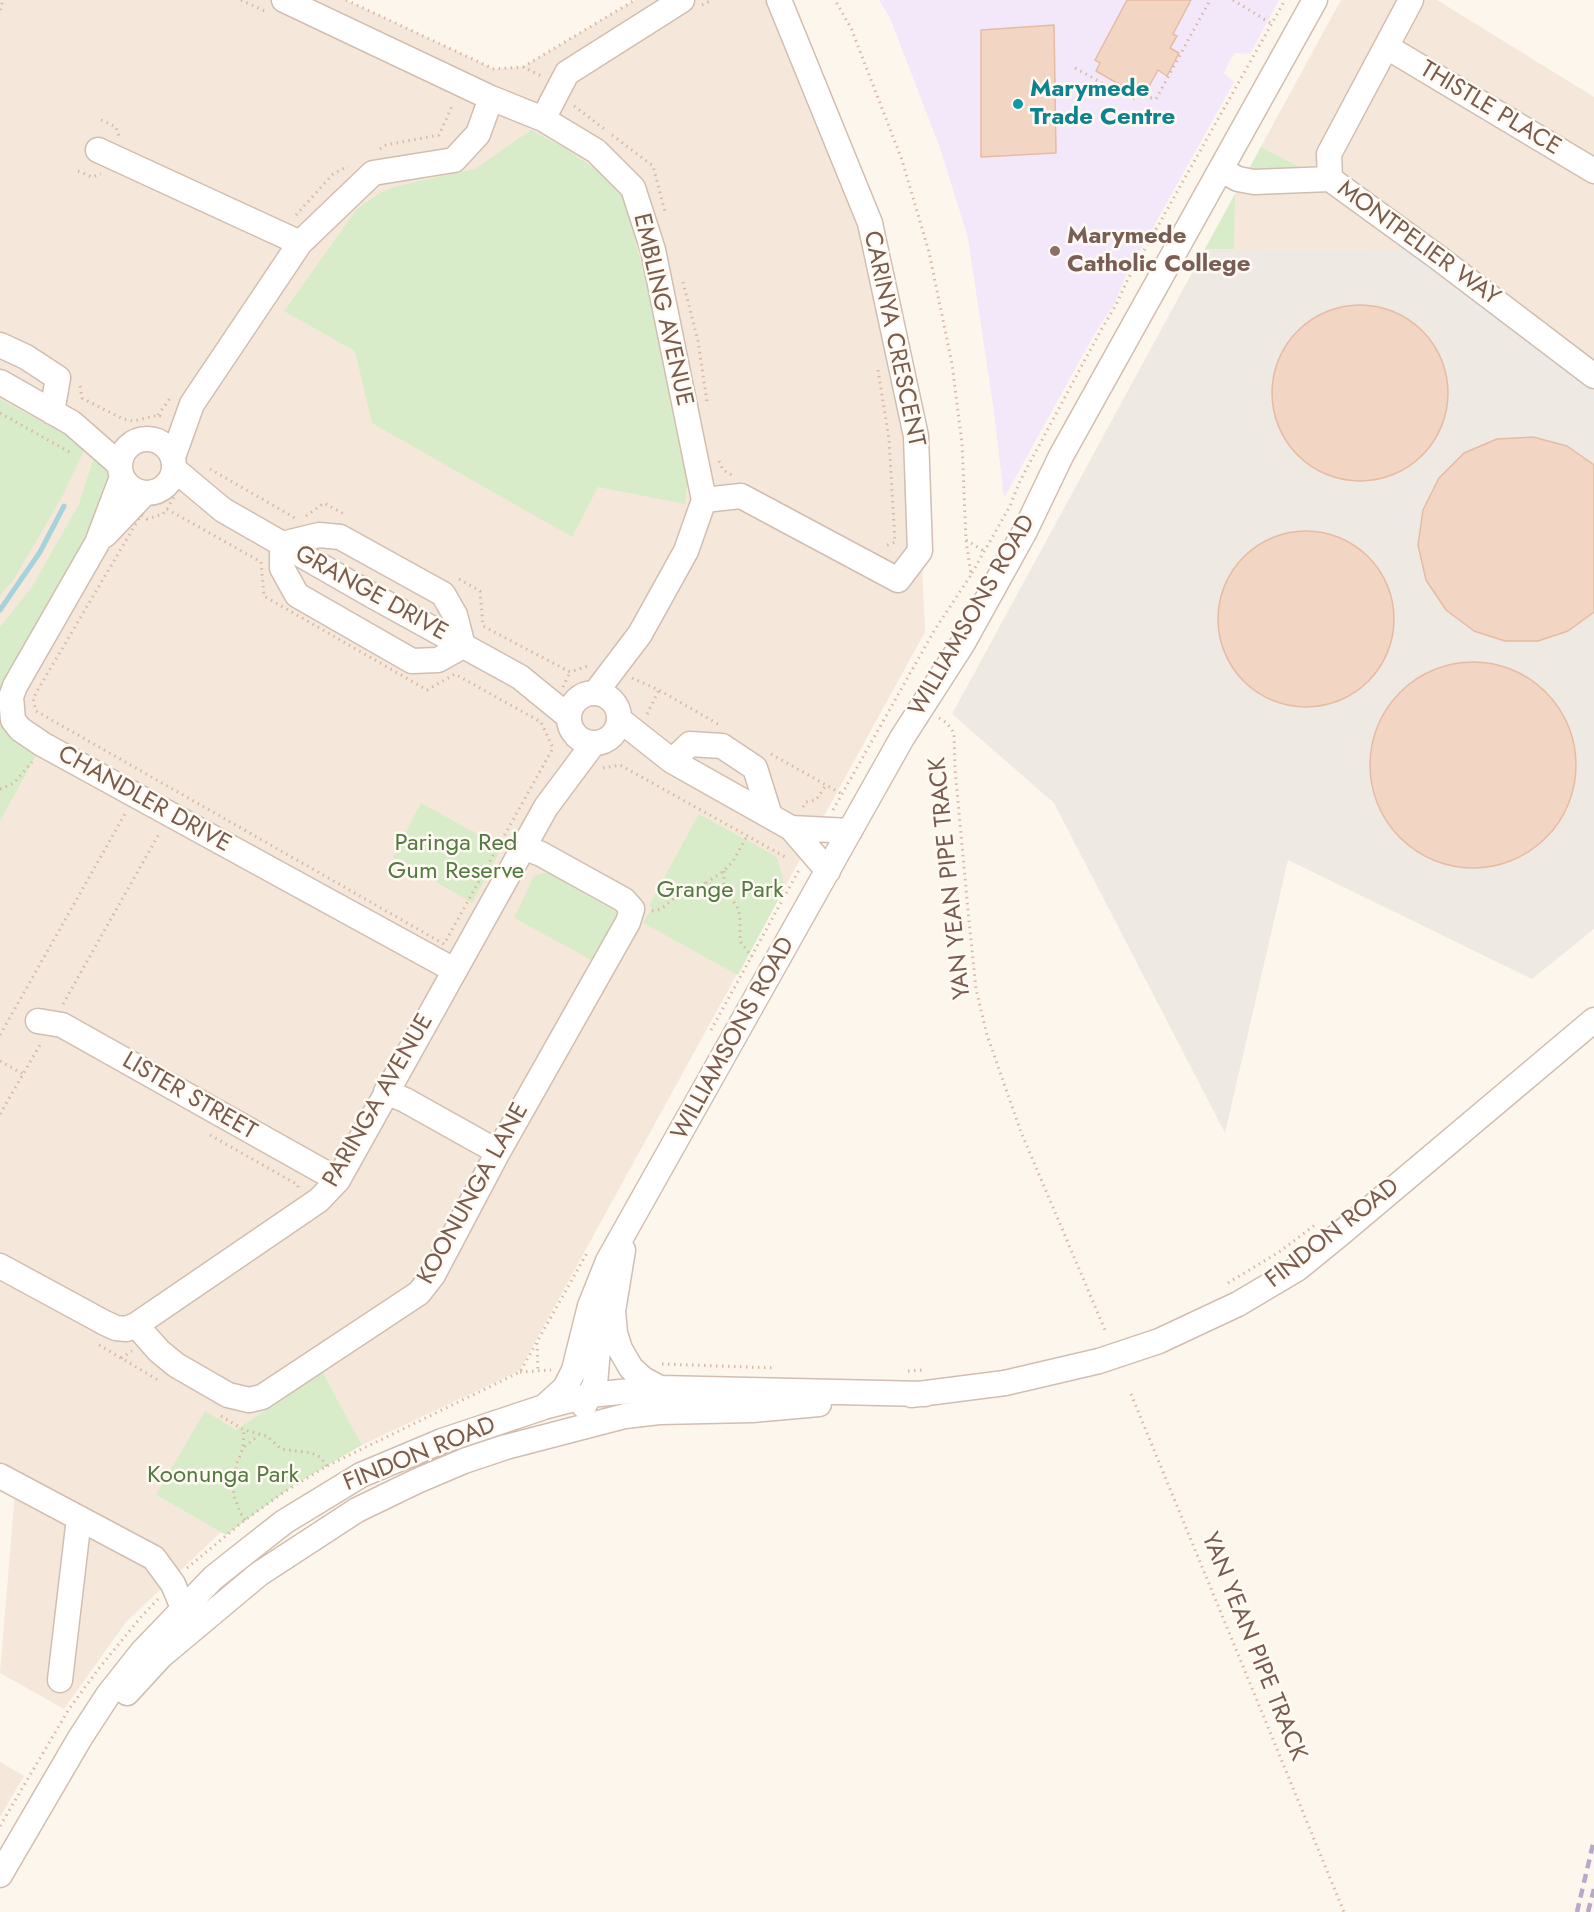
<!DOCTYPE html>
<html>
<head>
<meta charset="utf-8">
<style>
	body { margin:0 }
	canvas { display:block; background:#fdf6ec }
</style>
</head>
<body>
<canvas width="1594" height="1912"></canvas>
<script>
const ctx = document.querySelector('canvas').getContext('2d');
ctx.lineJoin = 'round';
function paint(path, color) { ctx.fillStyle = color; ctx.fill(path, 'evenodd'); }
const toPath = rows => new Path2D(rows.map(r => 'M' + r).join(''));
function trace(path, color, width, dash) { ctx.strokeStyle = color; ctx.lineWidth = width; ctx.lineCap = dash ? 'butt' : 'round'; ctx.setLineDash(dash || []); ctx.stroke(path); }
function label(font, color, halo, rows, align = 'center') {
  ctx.font = font + ' Jost,sans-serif'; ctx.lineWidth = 5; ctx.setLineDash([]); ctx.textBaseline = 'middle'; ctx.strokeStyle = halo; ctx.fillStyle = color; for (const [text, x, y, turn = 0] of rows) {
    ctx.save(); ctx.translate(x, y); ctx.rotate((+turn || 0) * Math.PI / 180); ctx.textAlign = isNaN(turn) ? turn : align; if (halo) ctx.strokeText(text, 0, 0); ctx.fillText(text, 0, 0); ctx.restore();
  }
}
const residential = toPath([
	[0,0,346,0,494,69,523,67,635,0,786,0,807,40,916,424,925,632,519,1371,362,1445,322,1371,236,1430,156,1495,221,1532,126,1622,64,1709,0,1673,15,1493,0,1485],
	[1341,0,1437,0,1594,97,1594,391,1406,250,1205,249],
	[0,1762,24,1776,0,1817]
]);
const industrial = toPath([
	[1205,249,1406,250,1594,391,1594,929,1532,979,1288,860,1225,1133,1054,803,952,714]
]);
const education = toPath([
	[879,0,1279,0,1250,54,1235,53,1229,62,1224,73,1234,82,1125,278,1115,303,1095,333,1004,498,994,412,968,238,940,148,890,18]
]);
const green = toPath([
	[531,130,565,148,616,184,624,199,667,361,687,484,685,504,598,487,572,537,372,423,355,351,284,311,356,210,378,194,393,187,475,169],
	[1261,147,1303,169,1249,169],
	[1235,194,1234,249,1205,249],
	[0,399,86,446,63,495,14,579,0,596],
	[95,454,106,466,110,481,103,507,0,688,0,627,32,587,79,504],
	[0,724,3,729,38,752,0,821],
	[421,803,502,848,472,903,393,857],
	[699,814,777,857,785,887,738,975,643,923,652,908,649,905],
	[547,872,616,912,620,922,597,963,514,918,534,876],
	[322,1371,362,1445,294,1485,226,1535,156,1495,205,1411,236,1430]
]);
const stream = toPath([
	[0,610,40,552,64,506]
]);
const building = toPath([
	[1127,0,1191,0,1173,34,1177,36,1170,48,1179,53,1167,76,1158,70,1147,90,1135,83,1131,91,1096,71,1100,63,1095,60,1127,0],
	[1054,25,1056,153,981,157,981,30,1054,25],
	'1272 393a88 88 0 1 1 176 0a88 88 0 1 1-176 0Z',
	[1533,437,1567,446,1594,465,1594,612,1568,631,1538,641,1505,641,1474,631,1446,610,1426,580,1418,545,1423,510,1439,478,1464,453,1497,439,1533,437],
	'1218 619a88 88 0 1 1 176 0a88 88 0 1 1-176 0Z',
	'1370 765a103 103 0 1 1 206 0a103 103 0 1 1-206 0Z'
]);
const path = toPath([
	[241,0,267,12],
	[346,0,494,69,523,67,541,76],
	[1233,0,1272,24],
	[702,5,712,0],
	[0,10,3,0],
	[523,67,635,0],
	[1075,68,1131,99,1143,96,1156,99,1210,0],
	[574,106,607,131],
	[101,120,116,127,119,136],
	[612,135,653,166,665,212],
	[380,149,386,145,439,135,453,104],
	[78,171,92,177,101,174],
	[296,215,333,174,348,166],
	[683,282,698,341,707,402],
	[878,370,889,439,895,542,883,547],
	[80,386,82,398,123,419,134,421,158,415,164,418],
	[0,413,73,454],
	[158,415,171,397],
	[719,461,723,470,732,475],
	[210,469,295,518],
	[167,509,261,562,264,596,427,690,455,674,541,722,553,748,444,944,36,711,33,698,141,515,147,519,163,514,167,509],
	[167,509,175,495],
	[306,516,324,503,346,515],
	[966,540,984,551],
	[972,573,1010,506,1020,481,1101,330,1116,305,1128,279,1285,0],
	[459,579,480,591,483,626,570,672,588,666],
	[632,678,659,690,718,724],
	[563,687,570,672],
	[647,714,659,690],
	[939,718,947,723,954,733,955,769,969,921,976,989,987,1035,1021,1132,1105,1330],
	[771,754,842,794],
	[603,768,620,765,787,858],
	[0,789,14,783,32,762],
	[803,807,806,802,816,800,826,785],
	[833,810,934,631,971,575,966,540,962,443,952,364,929,252,902,160,851,28,835,0],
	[724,871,724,892],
	[706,883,724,871,733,861,747,836],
	[652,911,661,909,683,891,694,886,706,883,715,887,728,895,737,906,740,916,740,941,752,957],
	[63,1004,160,832],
	[711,1030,799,870],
	[0,1035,126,812],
	[0,1061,23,1074],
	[0,1114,41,1043],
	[210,1135,298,1185,298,1188],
	[1228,1283,1279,1252,1315,1225],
	[537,1343,538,1371],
	[99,1345,158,1380],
	[121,1358,132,1351],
	[662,1364,776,1368],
	[908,1371,923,1370],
	[520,1372,551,1370],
	[1131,1394,1344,1912],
	[221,1416,244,1430,267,1436,281,1449,312,1453,320,1457,327,1466],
	[243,1446,244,1430],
	[245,1520,240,1512,234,1496,233,1483,237,1463,243,1448,259,1435],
	[187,1568,245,1520,284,1492,327,1466,520,1372,587,1253],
	[0,1826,69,1709,100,1667,141,1617,158,1599]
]);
const minor = toPath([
	[284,0,491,98,543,119,596,151,633,188,653,250,704,500,686,551,640,634,596,692],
	[1387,47,1594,171],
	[543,119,567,73,682,0],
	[98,150,300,243],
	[1221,170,1238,179,1254,182,1330,179,1436,256,1594,376],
	[1330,179,1329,154,1411,0],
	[0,345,26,357,58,378,52,412],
	[0,382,72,423,120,465],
	'120 466a27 27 0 1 1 54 0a27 27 0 1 1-54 0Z',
	[173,457,192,404,300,243,373,173,454,160,478,134,491,98],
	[174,469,223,510,373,596,520,677,569,717],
	[122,477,97,543,15,686,11,697,13,720,20,729,42,744,454,970],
	[704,500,741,496,898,580,920,551,916,436,870,223,779,0],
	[105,535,145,493],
	[319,535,340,537,443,594,455,615,463,646,438,660,412,661,297,595,282,568,282,544,319,535],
	'569 718a25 25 0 1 1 50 0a25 25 0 1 1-50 0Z',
	[620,720,672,761,791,828,828,871],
	[672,761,690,744,722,746,755,768,770,816],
	[791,828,850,831],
	[38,1021,62,1025,338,1180],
	[386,1092,405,1100,498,1152],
	[623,1250,613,1311,615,1333,620,1349,631,1368,643,1379,660,1388],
	[0,1266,105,1323,116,1328,126,1329,136,1325,319,1200,338,1180,546,807,593,744],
	[1238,1304,1297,1269,1340,1234,1594,1020],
	[136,1325,159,1351,176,1365,228,1395,249,1400,262,1397,419,1293,433,1275,498,1152,628,922,632,909,624,900,541,854,523,847],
	[911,1395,1005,1383],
	[584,1406,595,1384,601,1315],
	[544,1407,565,1388,574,1370,590,1306,608,1261,902,738,963,643,1025,531,1061,456,1315,0],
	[0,1476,154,1558,173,1584,183,1608],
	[60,1680,79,1518],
	[127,1693,161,1656,259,1574,357,1510,417,1481,464,1461,506,1447,625,1416,659,1412,752,1410,819,1404],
	[0,1875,80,1738,108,1695,142,1652,213,1578,247,1551,284,1522,361,1475,442,1441,544,1407,590,1395,660,1388,925,1394]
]);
const rail = toPath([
	[1577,1912,1594,1840],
	[1588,1912,1594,1889]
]);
const minorBridge = toPath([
	[1005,1383,1099,1361,1159,1341,1238,1304]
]);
const markers = [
	[1018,104,6,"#0f9aa8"],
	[1055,251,6,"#8d6e63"]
];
const cultureNames = [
	["Marymede",1030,90],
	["Trade Centre",1030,118]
];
const streetNames = [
	["THISTLE PLACE",1490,109,31],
	["MONTPELIER WAY",1418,244,36],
	["EMBLING AVENUE",662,310,77],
	["CARINYA CRESCENT",893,339,78],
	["GRANGE DRIVE",371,594,29],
	["WILLIAMSONS ROAD",973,616,-60],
	["CHANDLER DRIVE",144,800,29],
	["YAN YEAN PIPE TRACK",951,878,-96],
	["WILLIAMSONS ROAD",734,1039,-61],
	["LISTER STREET",189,1097,30],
	["PARINGA AVENUE",379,1101,-60],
	["KOONUNGA LANE",474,1194,-61],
	["FINDON ROAD",1333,1234,-38],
	["FINDON ROAD",420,1455,-22],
	["YAN YEAN PIPE TRACK",1253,1647,68]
];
const educationNames = [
	["Marymede",1067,237],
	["Catholic College",1067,265]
];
const parkNames = [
	["Paringa Red",456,844],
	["Gum Reserve",456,872],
	["Grange Park",720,891],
	["Koonunga Park",223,1476]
];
paint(residential, '#f5e8da');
paint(industrial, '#efe9e4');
paint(education, '#f3e8fa');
paint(green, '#d8ecc9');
trace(stream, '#a5d3da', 5);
paint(building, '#f3d5c3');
trace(building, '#e6bba3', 1.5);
trace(minor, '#d1beb0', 27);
trace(path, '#d9b8a5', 3, [1.5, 4.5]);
trace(minor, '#fff', 24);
trace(rail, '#b9a8c9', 4.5, [9, 6]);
trace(minorBridge, '#d1beb0', 27, []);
trace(minorBridge, '#fff', 24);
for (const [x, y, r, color] of markers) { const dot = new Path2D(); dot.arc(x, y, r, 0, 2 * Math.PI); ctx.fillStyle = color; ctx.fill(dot); trace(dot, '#fffaf3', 2); }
label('bold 24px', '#0d838f', '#fffaf3', cultureNames, 'left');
label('24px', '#7a5c4d', '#fffaf3', streetNames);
label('bold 24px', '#785e54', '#fffaf3', educationNames, 'left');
label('24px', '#537a41', '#fffaf3', parkNames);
</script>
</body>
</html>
